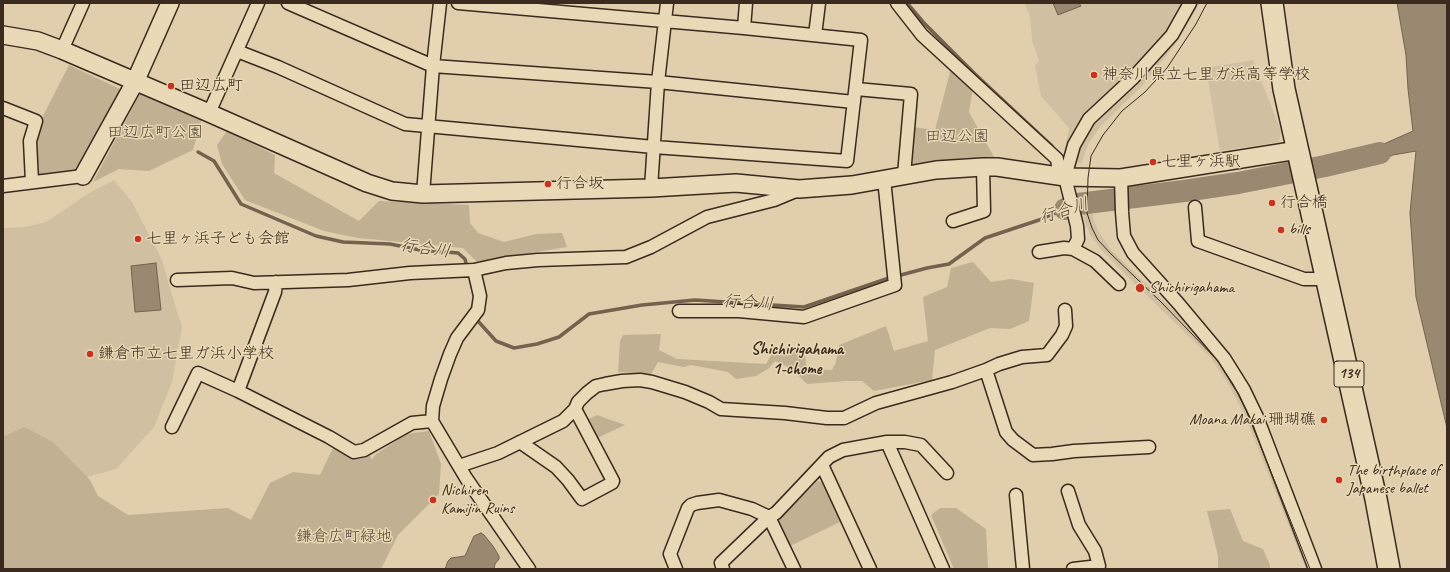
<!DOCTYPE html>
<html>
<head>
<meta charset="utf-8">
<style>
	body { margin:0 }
	#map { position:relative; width:1450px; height:572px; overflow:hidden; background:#e0cead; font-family:Caveat,sans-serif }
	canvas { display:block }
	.frame { position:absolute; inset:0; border:4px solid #3b2a1e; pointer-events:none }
</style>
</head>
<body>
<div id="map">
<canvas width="1450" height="572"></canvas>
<div class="frame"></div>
</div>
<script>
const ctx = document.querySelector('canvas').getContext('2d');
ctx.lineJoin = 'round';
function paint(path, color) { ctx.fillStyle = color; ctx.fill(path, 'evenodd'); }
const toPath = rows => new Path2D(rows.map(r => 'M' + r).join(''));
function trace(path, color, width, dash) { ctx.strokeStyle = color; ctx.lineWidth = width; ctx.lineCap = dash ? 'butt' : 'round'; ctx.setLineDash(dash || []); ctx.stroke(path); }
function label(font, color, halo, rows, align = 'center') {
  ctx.font = font + ' Caveat,"Klee One",sans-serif'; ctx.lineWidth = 3; ctx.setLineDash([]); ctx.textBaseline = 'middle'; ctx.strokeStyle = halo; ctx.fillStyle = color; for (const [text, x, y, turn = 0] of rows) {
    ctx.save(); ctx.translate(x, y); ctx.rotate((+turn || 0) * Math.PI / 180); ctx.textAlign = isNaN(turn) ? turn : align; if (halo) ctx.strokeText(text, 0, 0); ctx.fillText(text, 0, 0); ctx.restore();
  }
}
const built = toPath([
	[1024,3,1200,3,1174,46,1144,84,1100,127,1088,144,1081,164,1072,159,1074,155,1065,149,1069,128,1041,96,1035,66,1039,60,1032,41,1030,15],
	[1253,60,1281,131,1279,142,1220,151,1206,68],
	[114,180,132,202,162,260,177,312,182,326,172,382,154,427,116,469,76,480,3,468,3,228,25,227,46,222,89,193],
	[1083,207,1092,207,1093,218,1098,231,1112,251,1195,331,1218,357,1251,415,1311,569,1306,569,1246,418,1229,385,1211,358,1127,276,1099,247,1090,234,1084,219]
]);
const green = toPath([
	[69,65,120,89,75,173,38,177,34,140,42,118],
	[951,68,973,87,969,112,994,157,950,161,911,167,914,127,935,130],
	[141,92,202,118,193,150,149,171,119,169,93,182],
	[227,131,275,155,274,173,359,221,379,201,469,205,470,223,478,233,504,242,536,234,562,233,567,247,477,262,463,248,358,238,324,231,245,200,222,164,217,145],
	[973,262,991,282,1011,279,1034,283,1029,321,1010,329,990,328,935,350,932,380,874,391,862,381,846,381,807,384,792,369,775,361,768,369,756,376,736,379,728,372,691,365,684,367,658,362,651,374,618,372,620,341,623,335,661,334,659,350,677,359,766,364,776,347,804,349,807,369,832,370,836,362,839,345,886,326,894,351,928,341,923,297,947,287,951,268],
	[597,415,625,425,597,438,587,420],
	[24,427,53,442,90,480,98,496,128,515,228,508,251,520,270,483,293,472,320,475,334,446,357,458,369,453,372,460,375,455,406,434,429,431,441,464,439,494,398,535,381,569,3,569,3,437],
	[818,481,823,482,840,522,788,547,777,521],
	[940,508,956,508,986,529,988,569,954,569,931,515],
	[1230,509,1243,541,1263,549,1270,565,1270,569,1218,569,1218,556,1207,511]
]);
const water = toPath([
	[1053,3,1079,3,1081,6,1058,15,1053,3],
	[1397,3,1447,3,1447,428,1416,297,1410,213,1416,151,1393,155,1380,161,1377,147,1413,131,1408,89,1406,55,1397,3],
	[156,263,161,310,135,312,131,266,156,263],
	[481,533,484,535,493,546,499,556,499,559,495,564,494,569,445,569,448,561,451,558,465,556,474,536,481,533]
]);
const stream = toPath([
	[907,3,924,23,975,74,1052,146],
	[198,152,214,161,241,204,316,236,343,242,390,244,420,250,458,253,465,259,467,268],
	[477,317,477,320,496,341,514,348,537,344,559,337,589,314,642,305,695,300,804,307,886,279,927,268,949,264,985,238,1039,220,1065,209]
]);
const river = toPath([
	[1065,209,1078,204,1184,191,1238,183,1325,166,1380,153]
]);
const street = toPath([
	[288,3,433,66,658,82,854,102],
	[897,3,922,35,1057,159,1058,166,1057,176],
	[744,28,746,3],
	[815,35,819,3],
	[62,50,83,3],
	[237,51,278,67,405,124,654,147,847,161,861,40,744,28,458,3],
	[856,89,911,94,904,175],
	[3,108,36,121,30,141,32,182],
	[209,113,258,3],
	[1121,178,1122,212,1124,236,1133,253,1178,303,1224,358,1244,390,1257,417,1315,569],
	[3,186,83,176],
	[651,188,658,82,667,3],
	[423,194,433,66,440,3],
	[1195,207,1198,241,1304,279,1327,279],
	[953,221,984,211,983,167],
	[1039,252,1064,248,1073,249],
	[474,270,480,296,478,310,457,338,450,354,441,379,433,406,432,421,466,478,529,569],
	[177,280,232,278,254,283,348,280,410,273,474,270,506,263,538,260,626,257,651,247,707,217,774,200,798,190],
	[1119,284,1095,261,1073,249,1078,239,1077,226,1065,177,1074,145,1089,119,1133,78,1172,35,1190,3],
	[679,311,739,311,804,317,895,285,884,179],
	[986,370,999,364,1022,357,1047,355,1062,335,1066,326,1065,310],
	[238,391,275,292,276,282],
	[172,427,198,373,238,391,329,437,354,452,364,450,412,423,432,421],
	[520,442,556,467,568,480,582,499,612,483,613,481,575,409],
	[887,442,905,442,921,445,947,473],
	[822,465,870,569],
	[459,466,498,453,563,421,575,409,578,402,587,393,596,386,605,384,622,381,640,380,652,382,685,392,709,402,721,409,785,413,827,418,844,418,876,403,952,382,986,370,1006,432,1013,440,1033,455,1052,454,1074,451,1149,447],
	[1068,491,1079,525,1095,551,1099,566,1073,569],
	[1016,495,1023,569],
	[676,569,670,554,688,508,691,505,697,503,719,500,752,509,769,517,794,569],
	[723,569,721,563,769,517,776,513,829,457,843,450,887,442,943,569]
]);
const secondary = toPath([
	[3,35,38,41,62,50,209,113,367,183,392,191,423,194,651,188,736,183,799,189,852,185,936,170,983,167,997,167,1065,177,1121,178,1298,150],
	[83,176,135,82,170,3]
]);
const highway = toPath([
	[1272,3,1284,89,1376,499,1389,569]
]);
const tram = toPath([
	[1207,3,1196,24,1167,68,1145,92,1122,111,1103,135,1091,156,1088,178,1087,213,1092,228,1098,240,1111,254,1162,303,1217,360,1233,384,1246,410,1310,569]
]);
const markers = [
	[1094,75,4,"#c8321e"],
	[171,86,4,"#c8321e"],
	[1153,162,4,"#c8321e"],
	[548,184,4,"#c8321e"],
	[1272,203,4,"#c8321e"],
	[1281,230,4,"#c8321e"],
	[138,239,4,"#c8321e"],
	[1140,288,5,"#c8321e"],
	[90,354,4,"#c8321e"],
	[1324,420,4,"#c8321e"],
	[1339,480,4,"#c8321e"],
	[433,500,4,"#c8321e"]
];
const shields = [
	[1349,374,30]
];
const shieldNames = [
	["134",1349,374]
];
const poiNames = [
	["神奈川県立七里ガ浜高等学校",1102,75],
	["田辺広町",179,86],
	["七里ヶ浜駅",1161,162],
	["行合坂",556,184],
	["行合橋",1280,203],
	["bills",1289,230],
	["七里ヶ浜子ども会館",146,239],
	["Shichirigahama",1149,288],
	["鎌倉市立七里ガ浜小学校",98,354],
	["Moana Makai 珊瑚礁",1316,420,"right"],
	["The birthplace of",1347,471],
	["Japanese ballet",1347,489],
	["Nichiren",441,491],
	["Kamijin Ruins",441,509]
];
const parkNames = [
	["田辺広町公園",155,133],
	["田辺公園",957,137],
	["鎌倉広町緑地",344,537]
];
const waterNames = [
	["行合川",1064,211,-17],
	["行合川",425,249,8],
	["行合川",748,303,4]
];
const neighbourhoodNames = [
	["Shichirigahama",797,350],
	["1-chome",797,370]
];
paint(built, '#d0bfa0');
paint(green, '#c1b092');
paint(water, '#9a8870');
trace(water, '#74624f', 1);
trace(stream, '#74624f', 3.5);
trace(river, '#9a8870', 22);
trace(street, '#3b2a1e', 15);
trace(secondary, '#3b2a1e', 20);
trace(highway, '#3b2a1e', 24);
trace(street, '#ead9b6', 12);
trace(secondary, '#ead9b6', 17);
trace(highway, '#ead9b6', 21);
trace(tram, '#3b2a1e', 1);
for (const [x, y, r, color] of markers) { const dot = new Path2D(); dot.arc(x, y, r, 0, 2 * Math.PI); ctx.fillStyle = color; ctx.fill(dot); trace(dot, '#ead9b6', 1.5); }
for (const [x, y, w] of shields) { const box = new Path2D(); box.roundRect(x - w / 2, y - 13, w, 26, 3); ctx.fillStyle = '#ead9b6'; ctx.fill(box); trace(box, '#3b2a1e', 1); }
label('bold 15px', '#3b2a1e', null, shieldNames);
label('16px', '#3b2a1e', '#ead9b6', poiNames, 'left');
label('16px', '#564535', '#ead9b6', parkNames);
label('italic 17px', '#534232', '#ead9b6', waterNames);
label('bold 17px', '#3b2a1e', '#ead9b6', neighbourhoodNames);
</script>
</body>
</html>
